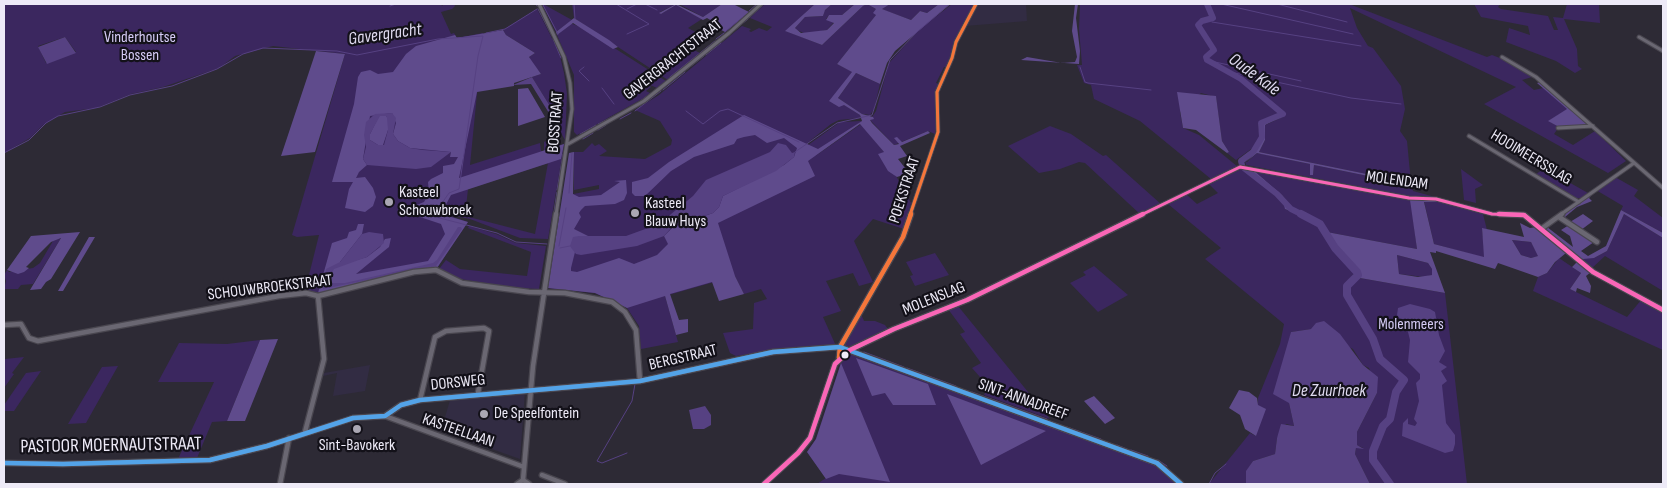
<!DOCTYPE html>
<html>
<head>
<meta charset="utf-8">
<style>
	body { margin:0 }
	#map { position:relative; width:1667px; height:488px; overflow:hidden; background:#2d2a35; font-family:"Sofia Sans Condensed",sans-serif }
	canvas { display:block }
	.frame { position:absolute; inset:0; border:5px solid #edeaf7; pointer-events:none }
</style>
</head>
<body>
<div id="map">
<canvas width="1667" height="488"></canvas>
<div class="frame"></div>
</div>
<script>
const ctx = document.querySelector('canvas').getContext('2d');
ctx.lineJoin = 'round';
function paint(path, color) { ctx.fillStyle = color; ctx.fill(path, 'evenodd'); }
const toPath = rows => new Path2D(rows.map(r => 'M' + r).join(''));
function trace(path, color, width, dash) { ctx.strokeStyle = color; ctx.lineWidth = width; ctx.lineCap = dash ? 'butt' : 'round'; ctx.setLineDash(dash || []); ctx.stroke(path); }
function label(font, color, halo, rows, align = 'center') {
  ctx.font = font + ' "Sofia Sans Condensed",sans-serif'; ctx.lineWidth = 4.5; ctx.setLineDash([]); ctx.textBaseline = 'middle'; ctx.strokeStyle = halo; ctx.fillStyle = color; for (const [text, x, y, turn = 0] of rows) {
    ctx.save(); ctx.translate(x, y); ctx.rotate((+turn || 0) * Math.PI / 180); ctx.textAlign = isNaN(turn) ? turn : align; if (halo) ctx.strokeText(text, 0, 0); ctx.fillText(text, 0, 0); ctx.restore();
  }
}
const built = toPath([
	[978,4,1026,4,1027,21,965,26],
	[370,365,365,391,333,396,337,373,323,376,324,373],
	[525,392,520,459,441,431,450,400]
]);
const green = toPath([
	[4,4,441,4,442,6,444,4,454,4,455,6,452,9,441,12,451,34,454,33,457,38,483,33,470,165,540,143,541,151,544,151,544,142,555,135,559,137,549,141,552,148,564,144,548,239,520,238,470,219,444,214,468,222,437,268,415,270,337,290,318,293,305,291,319,235,297,237,292,235,345,54,273,46,235,56,219,68,163,87,131,94,96,108,65,112,43,125,30,138,4,153],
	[65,37,76,52,46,63,38,46],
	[548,163,535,234,465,216,468,189],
	[542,4,545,5,572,20,556,32],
	[572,4,676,4,660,12,661,14,676,5,702,19,688,28,703,36,688,47,700,53,668,80,574,18],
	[679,4,722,4,703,17],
	[765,4,815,4,786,31,822,45,863,6,867,4,876,9,877,14,837,64,853,72,830,101,843,104,860,115,860,118,839,120,831,124,806,144,808,145,840,122,862,121,814,157,861,124,885,153,879,154,895,174,911,203,904,229,873,219,854,241,873,282,859,286,853,273,826,281,841,311,823,317,836,346,796,347,736,356,730,353,723,333,753,329,754,303,767,299,761,289,744,294,735,276,665,296,678,342,641,349,639,326,627,308,622,304,595,293,548,288,563,196,599,189,599,185,574,190,574,152,583,152,592,143,595,146,599,144,607,151,599,156,645,159,671,145,672,140,660,121,635,110,659,95,742,26,751,29,749,31,751,32,759,28,767,31,772,27,750,18],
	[832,4,855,4,842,15,829,15,826,19,834,22,827,30,806,34,797,30,795,28,805,17,823,16,824,11],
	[890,4,939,4,927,13,920,11,911,20,881,9],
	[952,4,974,4,955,41,947,67,944,67,936,83,939,84,935,98,938,116,935,134,928,131,894,145,870,120,876,111,889,63,921,28],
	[1080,4,1349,4,1487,57,1492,55,1505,60,1532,77,1522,80,1534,90,1543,88,1568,109,1549,121,1559,127,1554,134,1573,145,1595,131,1626,161,1608,173,1484,104,1516,87,1350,8,1357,28,1368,46,1373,48,1401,86,1405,109,1400,131,1407,141,1411,183,1259,152,1265,140,1265,125,1283,117,1282,113,1258,123,1260,139,1254,147,1236,160,1227,153,1229,152,1222,141,1216,97,1201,93,1180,112,1183,128,1199,135,1238,167,1211,179,1140,121,1094,99,1091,85,1084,83,1077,65,1082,65,1079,29],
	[1474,4,1500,4,1498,7,1501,9,1548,16,1554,30,1558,30,1553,17,1563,18,1567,4,1599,4,1600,23,1564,19,1577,49,1578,66,1582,69,1575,73,1556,61,1506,42,1509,28,1530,35,1528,26,1481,17],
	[537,9,559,52,564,73,567,94,565,140,557,126,561,124,532,77,541,74,530,60,529,57,535,53,506,35,503,30],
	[570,23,583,28,666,81,657,88,648,84,651,87,646,91,650,93,644,98,577,135,574,132,574,75,557,35],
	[856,73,880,84,874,109,870,115,862,114,838,98],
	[1050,126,1071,134,1103,156,1106,155,1162,205,1141,215,1085,163,1079,162,1060,169,1039,173,1008,146],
	[1257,153,1310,164,1310,174,1313,175,1314,165,1412,185,1413,191,1461,204,1430,197,1409,196,1246,165,1245,161,1247,162],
	[1242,169,1275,195,1285,204,1285,209,1316,222,1329,243,1355,272,1346,283,1345,295,1371,339,1375,339,1350,295,1350,284,1360,278,1445,293,1467,484,1393,484,1383,468,1374,461,1387,484,1370,484,1355,454,1356,448,1363,448,1357,445,1357,432,1377,393,1369,368,1363,365,1353,349,1311,329,1291,332,1289,403,1294,426,1286,424,1277,438,1275,454,1253,461,1247,471,1246,484,1209,484,1250,433,1256,436,1258,398,1280,344,1284,324,1205,259,1221,248,1168,204,1186,194,1197,204,1218,193,1208,183],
	[1461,169,1483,185,1475,189,1476,203,1464,200],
	[1543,169,1549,171,1588,193,1581,198,1574,198,1535,175],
	[1252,170,1411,200,1417,249,1327,232,1312,216,1293,209,1282,195],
	[1615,177,1638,190,1634,196,1663,218,1663,233,1621,210,1623,206,1596,190],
	[1424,201,1441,202,1483,214,1487,230,1482,229,1485,258,1434,244],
	[1624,214,1663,238,1663,291,1605,256,1591,269,1579,258,1594,258,1607,251],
	[469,226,496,234,516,243,546,246,539,289,517,288,460,279,439,269,446,260,460,269,527,276,531,252,468,228],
	[61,238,33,284,21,285,18,289,4,289,6,281,4,275,7,270,9,272,33,268,40,263,53,241],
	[1512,240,1531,242,1539,256,1531,258,1521,255],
	[935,253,949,275,915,286,910,276,913,275,906,262],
	[1397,255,1428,263,1432,269,1432,275,1424,277,1399,274],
	[1559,258,1581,273,1570,289,1627,317,1642,299,1663,311,1663,350,1533,291,1538,277,1547,273],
	[1094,266,1128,295,1098,312,1070,283,1086,275,1083,272],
	[958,306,1050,419,984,395,988,386,972,368,981,363,960,334,965,332,948,309],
	[861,314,864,321,875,321,885,325,888,329,853,346,846,346,844,344],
	[260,340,227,421,212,422,197,458,178,459,214,382,158,382,179,343,227,344],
	[852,353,1154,463,1180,484,817,484,826,478,807,452,816,439,841,363],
	[24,357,12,373,14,374,4,388,4,361,5,359],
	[118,366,86,423,68,424,102,367],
	[41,371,14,411,4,411,4,405,26,373]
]);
const forest = toPath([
	[676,4,703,17,722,4,733,4,749,12,725,32,714,26,717,24,707,18,703,20,676,5,661,14,659,13],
	[815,4,832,4,825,10,823,16,805,17,795,28,801,33,827,30,834,23,826,20,829,15,842,15,855,4,890,4,882,9,911,20,920,11,927,13,939,4,950,4,895,51,887,63,880,84,856,73,838,98,862,114,873,117,874,119,870,120,872,123,894,145,899,144,894,138,897,137,902,142,928,131,930,133,900,146,907,156,898,159,909,173,897,177,888,171,878,154,884,152,860,124,808,161,815,176,718,223,735,276,744,294,719,301,712,282,670,294,679,320,688,319,688,332,676,335,665,296,627,308,595,293,548,288,569,153,574,152,573,194,579,197,601,195,620,182,614,181,626,180,627,193,624,200,615,204,585,206,581,210,579,213,581,217,574,229,590,237,579,236,571,268,571,271,577,272,619,258,634,264,657,255,668,244,664,236,673,227,713,213,719,207,723,196,784,165,794,157,797,148,784,138,767,143,755,135,744,137,737,139,734,144,694,157,671,171,645,196,635,196,632,193,632,182,648,178,669,162,744,115,818,149,862,121,860,115,844,105,839,107,829,101,852,72,837,64,876,15,873,13,876,9,867,4,863,6,822,45,785,31],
	[1075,4,1078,4,1076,18,1080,51,1079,64,1021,60,1027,57,1062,63,1075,62,1077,57,1072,31],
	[574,18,609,40,618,47,613,49,573,23,557,35,556,32],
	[503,30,506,35,535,53,529,57,541,74,514,83,514,86,477,92,459,178,564,144,561,159,451,195,441,214,468,222,437,268,415,270,337,290,318,293,332,243,347,238,349,232,356,230,358,224,364,224,362,234,340,262,343,264,367,257,380,247,385,239,391,238,389,247,384,251,356,274,428,261,445,234,441,224,408,213,409,208,424,202,429,193,428,182,431,179,443,173,443,166,454,164,458,157,450,157,451,152,410,148,398,141,393,134,396,123,392,113,370,116,363,159,367,165,359,172,356,178,365,177,373,188,376,197,373,206,365,212,345,208,349,189,353,182,332,182,354,104,358,77,361,72,370,70,378,74,393,72,406,54,416,46,455,35,457,38],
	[316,51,345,54,315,152,281,156],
	[1540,82,1589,125,1559,127,1548,121,1567,109,1537,83],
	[528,88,545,117,518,126,518,89],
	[1177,92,1216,96,1222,141,1229,152,1227,153,1196,130,1183,128],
	[379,116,386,116,388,118,388,130,383,145,378,145,370,140,370,134],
	[1282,116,1265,125,1265,140,1259,152,1411,183,1412,185,1314,165,1313,175,1310,175,1310,164,1261,154,1257,153,1246,162,1255,153,1263,138,1263,124],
	[1248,169,1407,199,1436,200,1484,212,1441,202,1424,202,1434,244,1484,257,1482,228,1524,237,1520,223,1530,228,1537,227,1566,253,1555,262,1547,273,1538,277,1498,263,1495,269,1436,251,1436,253,1430,252,1445,293,1360,278,1329,243,1316,222,1285,209,1284,205,1287,203],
	[1253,170,1410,200,1417,249,1327,232,1312,216,1293,209,1282,195],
	[1512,240,1531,242,1538,256,1531,258,1521,255],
	[1397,255,1428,263,1432,269,1432,275,1418,277,1399,274],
	[1596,190,1589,198,1592,201,1577,207,1565,217,1570,222,1583,214,1593,221,1581,230,1561,217],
	[1621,210,1663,233,1663,238,1624,214,1607,251,1594,258,1583,259,1579,258,1544,230,1547,227,1573,247,1570,236,1561,230,1569,225,1594,242,1581,251,1588,256,1606,246],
	[80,232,51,279,46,282,41,289,30,290,61,238,51,242,26,267,29,268,24,272,18,274,7,270,31,236],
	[89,237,95,237,63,291,58,291],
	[1577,262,1591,272,1586,276,1591,286,1590,293,1577,288,1576,292,1570,289,1581,273,1572,267],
	[278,339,245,421,227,421,260,340],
	[856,358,928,384,936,405,893,405,885,393,872,396],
	[841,363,890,482,839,474,826,479,807,452,816,439],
	[1239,390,1249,392,1257,398,1258,405,1266,409,1256,436,1245,429,1240,415,1229,408],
	[947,394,1046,431,981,465],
	[1094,396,1115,418,1105,424,1084,401]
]);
const water = toPath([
	[65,37,76,53,47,64,38,47],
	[532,77,561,124,557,126,531,84,513,85],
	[392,113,396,118,393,134,398,141,410,148,423,150,451,152,431,167,416,169,367,165,363,159,366,147,364,135,366,122,375,114],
	[380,116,386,116,387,118,388,130,384,145,378,145,370,140,370,134],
	[778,143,786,145,792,153,795,152,794,157,776,171,723,196,719,207,713,213,673,226,664,236,637,246,581,255,576,254,572,249,570,246,573,237,579,236,626,236,659,224,693,196,706,180,770,152],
	[458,227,461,227,462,229,436,266,323,289,326,269,340,262,362,234,369,232,383,234,384,243,367,257,334,269,331,275,331,283,345,283,433,263,437,260],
	[1410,304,1430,309,1435,312,1439,335,1445,351,1439,362,1447,367,1441,371,1447,381,1442,385,1446,423,1455,435,1455,444,1453,451,1445,453,1402,436,1403,423,1408,418,1408,424,1415,426,1417,423,1414,419,1419,401,1416,383,1420,379,1420,374,1408,362,1410,340,1407,328,1397,315,1398,308],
	[1324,321,1340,334,1363,365,1378,377,1377,393,1357,432,1357,445,1364,449,1356,448,1355,454,1370,484,1246,484,1246,471,1253,461,1275,454,1277,438,1281,424,1294,426,1289,403,1273,394,1291,332,1311,329,1316,323],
	[705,406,711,415,711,425,704,429,693,429,689,410]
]);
const stream = toPath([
	[536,4,537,6],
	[574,4,575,19],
	[616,4,649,24,627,34],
	[645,4,657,10],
	[1221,4,1353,34],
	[1277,4,1347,22],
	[543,5,558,34],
	[390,6,396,4],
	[538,9,552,36],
	[627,9,637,4],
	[749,11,757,4],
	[749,18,764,4],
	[1212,22,1361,46],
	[743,23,748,19],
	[725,32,743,17],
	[486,33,505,29,537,9],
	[553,39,561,58],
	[716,39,724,33],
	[722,41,742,24],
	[706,55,721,43],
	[1215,62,1301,81],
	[584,67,579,71,589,81],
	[1080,67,1085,82,1088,83,1151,90],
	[686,70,704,56],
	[1230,72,1351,98,1401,104],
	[670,77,715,41],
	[602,88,614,104],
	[663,90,685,72],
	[639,102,651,93],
	[635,111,661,91],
	[686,111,703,124,720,111,728,109,799,142],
	[620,119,631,113],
	[598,124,614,116],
	[598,130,606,125],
	[580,134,596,125],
	[583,139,593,133],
	[795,152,837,123,872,115,890,60,918,31,950,4],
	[4,153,29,140,46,123,58,116,100,107,130,95,172,86,217,69,243,54,263,48,337,51,357,55,438,39,483,36,478,56,459,189,449,193,435,213,436,217,497,233,516,242,547,244],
	[557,190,563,154],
	[569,193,572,153],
	[550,238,557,192],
	[559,246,566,208],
	[560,248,570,246],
	[864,352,904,367],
	[907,368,956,386],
	[972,392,1047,419],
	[958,393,1072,435],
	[1067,427,1101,439],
	[1079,437,1157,466],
	[1117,445,1127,449],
	[1131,450,1148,456],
	[627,453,602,463,597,461,632,401,635,384],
	[1158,460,1167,466],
	[1209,484,1215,473,1226,464]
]);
const riverFar1 = toPath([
	[1207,4,1213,18,1202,21,1198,25,1214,50,1206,57,1207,60,1241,79,1283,114,1261,123,1262,137,1253,152,1241,161,1242,165],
	[1245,169,1277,194,1291,209,1303,215]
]);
const river = toPath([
	[1301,214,1320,224,1335,248,1357,272,1358,275,1347,286,1347,295,1373,339,1380,359,1404,380,1396,392,1390,419,1383,426,1373,451,1373,460,1390,484]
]);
const minorFar1 = toPath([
	[539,4,564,57,570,83,572,109,556,215],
	[1639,37,1663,51],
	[1502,57,1536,77,1663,188],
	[1558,128,1593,126],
	[1469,136,1579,202],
	[568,144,644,101,729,33,761,4],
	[910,215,938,132,937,92,952,58,956,42,976,4],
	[1141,215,1240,167,1409,198,1436,199,1492,214,1525,215],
	[1560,215,1634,163]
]);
const minor = toPath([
	[1499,214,1524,215,1593,272,1663,310],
	[1559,217,1597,242],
	[1541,229,1562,214],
	[4,325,21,324,29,338,38,341,279,296,306,293,318,296,414,272,436,270,462,283,529,292,565,293,612,302,625,312,636,330,640,381],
	[839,358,840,347,903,237,911,214],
	[420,400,435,337,446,331,484,328,489,331,478,393],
	[385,416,524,467],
	[305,432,324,359,318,296],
	[4,463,63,464,210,460,267,446,353,418,385,416,401,405,420,400,640,381,773,352,840,347,1157,463,1181,484],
	[542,475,565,484],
	[523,480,529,484],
	[280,484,289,438],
	[517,484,523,480,533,366,556,214],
	[764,484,798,453,810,438,835,364,850,350,894,329,967,300,1143,214]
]);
const bus1Far1 = toPath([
	[910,215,938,132,937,92,952,58,956,42,976,4]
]);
const bus1 = toPath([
	[839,358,840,347,903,237,911,214]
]);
const bus2 = toPath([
	[4,463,63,464,210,460,267,446,353,418,385,416,401,405,420,400,640,381,773,352,840,347,1157,463,1181,484]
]);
const bus3Far1 = toPath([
	[1141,215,1240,167,1409,198,1436,199,1492,214,1525,215]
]);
const bus3 = toPath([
	[1499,214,1524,215,1593,272,1663,310],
	[764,484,798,453,810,438,835,364,850,350,894,329,967,300,1143,214]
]);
const markers = [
	[389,202,5,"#aaa7b3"],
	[635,213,5,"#aaa7b3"],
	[845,355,4.5,"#edeaf7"],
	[484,414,5,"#aaa7b3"],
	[357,429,5,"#aaa7b3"]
];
const parkNames = [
	["Vinderhoutse",140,38],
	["Bossen",140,56],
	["Molenmeers",1411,325]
];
const streetNames = [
	["GAVERGRACHTSTRAAT",673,60,-38],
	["BOSSTRAAT",556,122,-86],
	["HOOIMEERSSLAG",1531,158,31],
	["MOLENDAM",1397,181,8],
	["POEKSTRAAT",905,190,-72],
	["SCHOUWBROEKSTRAAT",270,288,-7],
	["MOLENSLAG",934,299,-22],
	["BERGSTRAAT",683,358,-13],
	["DORSWEG",458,383,-6],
	["SINT-ANNADREEF",1023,400,20],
	["KASTEELLAAN",458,431,19]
];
const poiNames = [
	["Kasteel",399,193],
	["Schouwbroek",399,211],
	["Kasteel",645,204],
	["Blauw Huys",645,222],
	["De Speelfontein",494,414],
	["Sint-Bavokerk",357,446,"center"]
];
const waterNames = [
	["Gavergracht",385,35,-8],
	["Oude Kale",1254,75,36],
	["De Zuurhoek",1329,391]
];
const nearStreetnames = [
	["PASTOOR MOERNAUTSTRAAT",111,446,-1]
];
paint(built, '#322c43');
paint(green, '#3b275f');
paint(forest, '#5f4b8c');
paint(water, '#564182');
trace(stream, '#564182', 1);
trace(riverFar1, '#564182', 6);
trace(river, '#564182', 8);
trace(minorFar1, '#49464f', 5);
trace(minor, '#49464f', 7);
trace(minorFar1, '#6a6772', 3);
trace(minor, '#6a6772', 4.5);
trace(bus1Far1, '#f5763a', 3);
trace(bus1, '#f5763a', 4.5);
trace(bus2, '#53a3e8', 4.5);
trace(bus3Far1, '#fa66b7', 3);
trace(bus3, '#fa66b7', 4.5);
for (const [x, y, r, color] of markers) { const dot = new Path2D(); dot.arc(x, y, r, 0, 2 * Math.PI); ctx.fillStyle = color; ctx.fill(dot); trace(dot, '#131119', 2); }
label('16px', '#d5cbf5', '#131119', parkNames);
label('16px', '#edeaf7', '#131119', streetNames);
label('16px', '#edeaf7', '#131119', poiNames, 'left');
label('italic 18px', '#dfdaef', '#131119', waterNames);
label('19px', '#edeaf7', '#131119', nearStreetnames);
</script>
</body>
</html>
